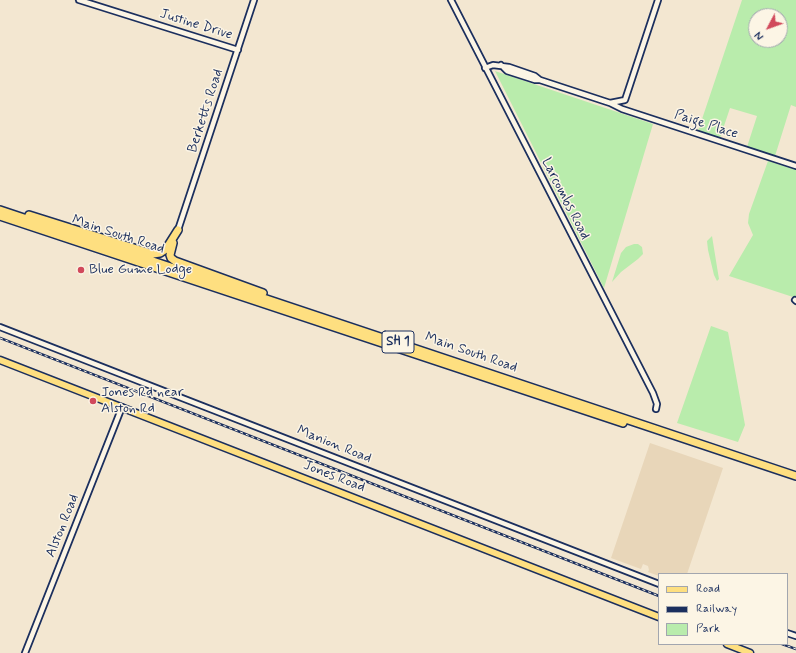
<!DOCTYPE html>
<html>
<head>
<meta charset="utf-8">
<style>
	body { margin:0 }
	#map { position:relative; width:796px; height:653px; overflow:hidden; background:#f3e7d1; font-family:Mynerve,sans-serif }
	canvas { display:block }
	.legend { position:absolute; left:658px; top:573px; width:130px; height:72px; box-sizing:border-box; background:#fcf5e5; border:1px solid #a2a6af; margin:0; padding:5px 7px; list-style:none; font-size:12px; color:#1b2f5e }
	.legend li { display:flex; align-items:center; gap:8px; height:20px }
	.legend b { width:20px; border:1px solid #a2a6af }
	.north { position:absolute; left:748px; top:8px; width:40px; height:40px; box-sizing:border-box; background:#fcf5e5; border:1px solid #a2a6af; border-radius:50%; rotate:229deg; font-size:11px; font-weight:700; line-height:16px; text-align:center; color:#1b2f5e }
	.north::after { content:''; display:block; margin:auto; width:14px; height:18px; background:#d1495b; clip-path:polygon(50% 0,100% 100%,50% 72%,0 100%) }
</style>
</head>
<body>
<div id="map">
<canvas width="796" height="653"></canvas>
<ul class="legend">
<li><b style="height:5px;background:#fedf80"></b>Road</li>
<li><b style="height:5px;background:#1b2f5e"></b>Railway</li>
<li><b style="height:11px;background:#b9ecac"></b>Park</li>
</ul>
<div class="north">N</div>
</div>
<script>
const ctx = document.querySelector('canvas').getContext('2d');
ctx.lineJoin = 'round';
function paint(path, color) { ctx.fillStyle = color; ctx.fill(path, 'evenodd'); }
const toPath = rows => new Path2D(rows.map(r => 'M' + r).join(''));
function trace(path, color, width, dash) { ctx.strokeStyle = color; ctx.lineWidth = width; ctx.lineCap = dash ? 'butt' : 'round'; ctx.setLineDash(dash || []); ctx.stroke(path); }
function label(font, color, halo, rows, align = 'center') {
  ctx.font = font + ' Mynerve,sans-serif'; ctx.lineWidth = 3; ctx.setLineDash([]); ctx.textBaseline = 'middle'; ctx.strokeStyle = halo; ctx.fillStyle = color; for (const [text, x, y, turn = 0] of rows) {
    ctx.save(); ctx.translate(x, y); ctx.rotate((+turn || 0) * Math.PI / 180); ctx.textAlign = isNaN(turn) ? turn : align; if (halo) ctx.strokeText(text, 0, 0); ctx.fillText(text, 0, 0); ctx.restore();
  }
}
const built = toPath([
	[650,443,723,468,687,574,659,574,659,576,648,572,649,570,648,566,643,564,641,569,611,558]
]);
const green = toPath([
	[742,0,796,0,796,107,791,105,775,156,747,147,757,116,730,108,720,138,698,131],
	[756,16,780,16,780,40,756,40],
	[495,71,653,124,604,288],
	[768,161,796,170,796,298,729,276,753,235,748,223,749,214],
	[712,236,717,267,719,279,717,281,714,275,708,250,707,241],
	[634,244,638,244,642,247,643,254,638,259,621,272,612,282,621,253,626,247],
	[711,326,728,332,745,425,738,442,677,423]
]);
const minor = toPath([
	[79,0,238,50],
	[451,0,653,393,657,404,656,409],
	[501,65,507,71,535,80,540,80,610,103,625,100,658,0],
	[485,68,493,65,509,67,535,76,540,80],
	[610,103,622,109,796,166],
	[178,230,254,0],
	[795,300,796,301],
	[0,327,659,584],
	[787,633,796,636],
	[25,653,122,407]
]);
const major = toPath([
	[0,360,659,617],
	[727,644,750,653]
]);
const highway = toPath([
	[0,210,796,476],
	[29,215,153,254,160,253,166,249,178,230],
	[0,216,623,423],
	[173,243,170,255,171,258,175,261,263,293]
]);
const rail = toPath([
	[0,338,659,596],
	[782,644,796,649]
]);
const markers = [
	[81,270,4,"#d1495b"],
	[93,401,4,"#d1495b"]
];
const shields = [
	[398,342,32]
];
const shieldNames = [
	["SH 1",398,342]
];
const streetNames = [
	["Justine Drive",196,25,17],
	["Berketts Road",206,111,-72],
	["Paige Place",706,125,18],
	["Larcombs Road",565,199,63],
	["Main South Road",118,235,18],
	["Main South Road",471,353,19],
	["Manion Road",334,445,22],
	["Jones Road",334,477,21],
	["Alston Road",63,526,-68]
];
const poiNames = [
	["Blue Gume Lodge",89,270],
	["Jones Rd near",101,393],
	["Alston Rd",101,409]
];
paint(built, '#e8d6b9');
paint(green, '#b9ecac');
trace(minor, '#1b2f5e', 8);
trace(major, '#1b2f5e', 9);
trace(highway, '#1b2f5e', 10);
trace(minor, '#fcf5e5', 4.5);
trace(major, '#fedf80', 6);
trace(highway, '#fedf80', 7);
trace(rail, '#1b2f5e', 2.5);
trace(rail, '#fcf5e5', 1, [3]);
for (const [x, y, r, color] of markers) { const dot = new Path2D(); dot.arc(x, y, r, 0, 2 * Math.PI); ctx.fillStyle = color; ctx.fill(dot); trace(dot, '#fcf5e5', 1.5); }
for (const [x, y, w] of shields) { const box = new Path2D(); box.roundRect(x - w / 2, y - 11, w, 22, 3); ctx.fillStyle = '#fcf5e5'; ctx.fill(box); trace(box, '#1b2f5e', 1); }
label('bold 13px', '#1b2f5e', null, shieldNames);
label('14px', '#1b2f5e', '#fcf5e5', streetNames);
label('14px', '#1b2f5e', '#fcf5e5', poiNames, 'left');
</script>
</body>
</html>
